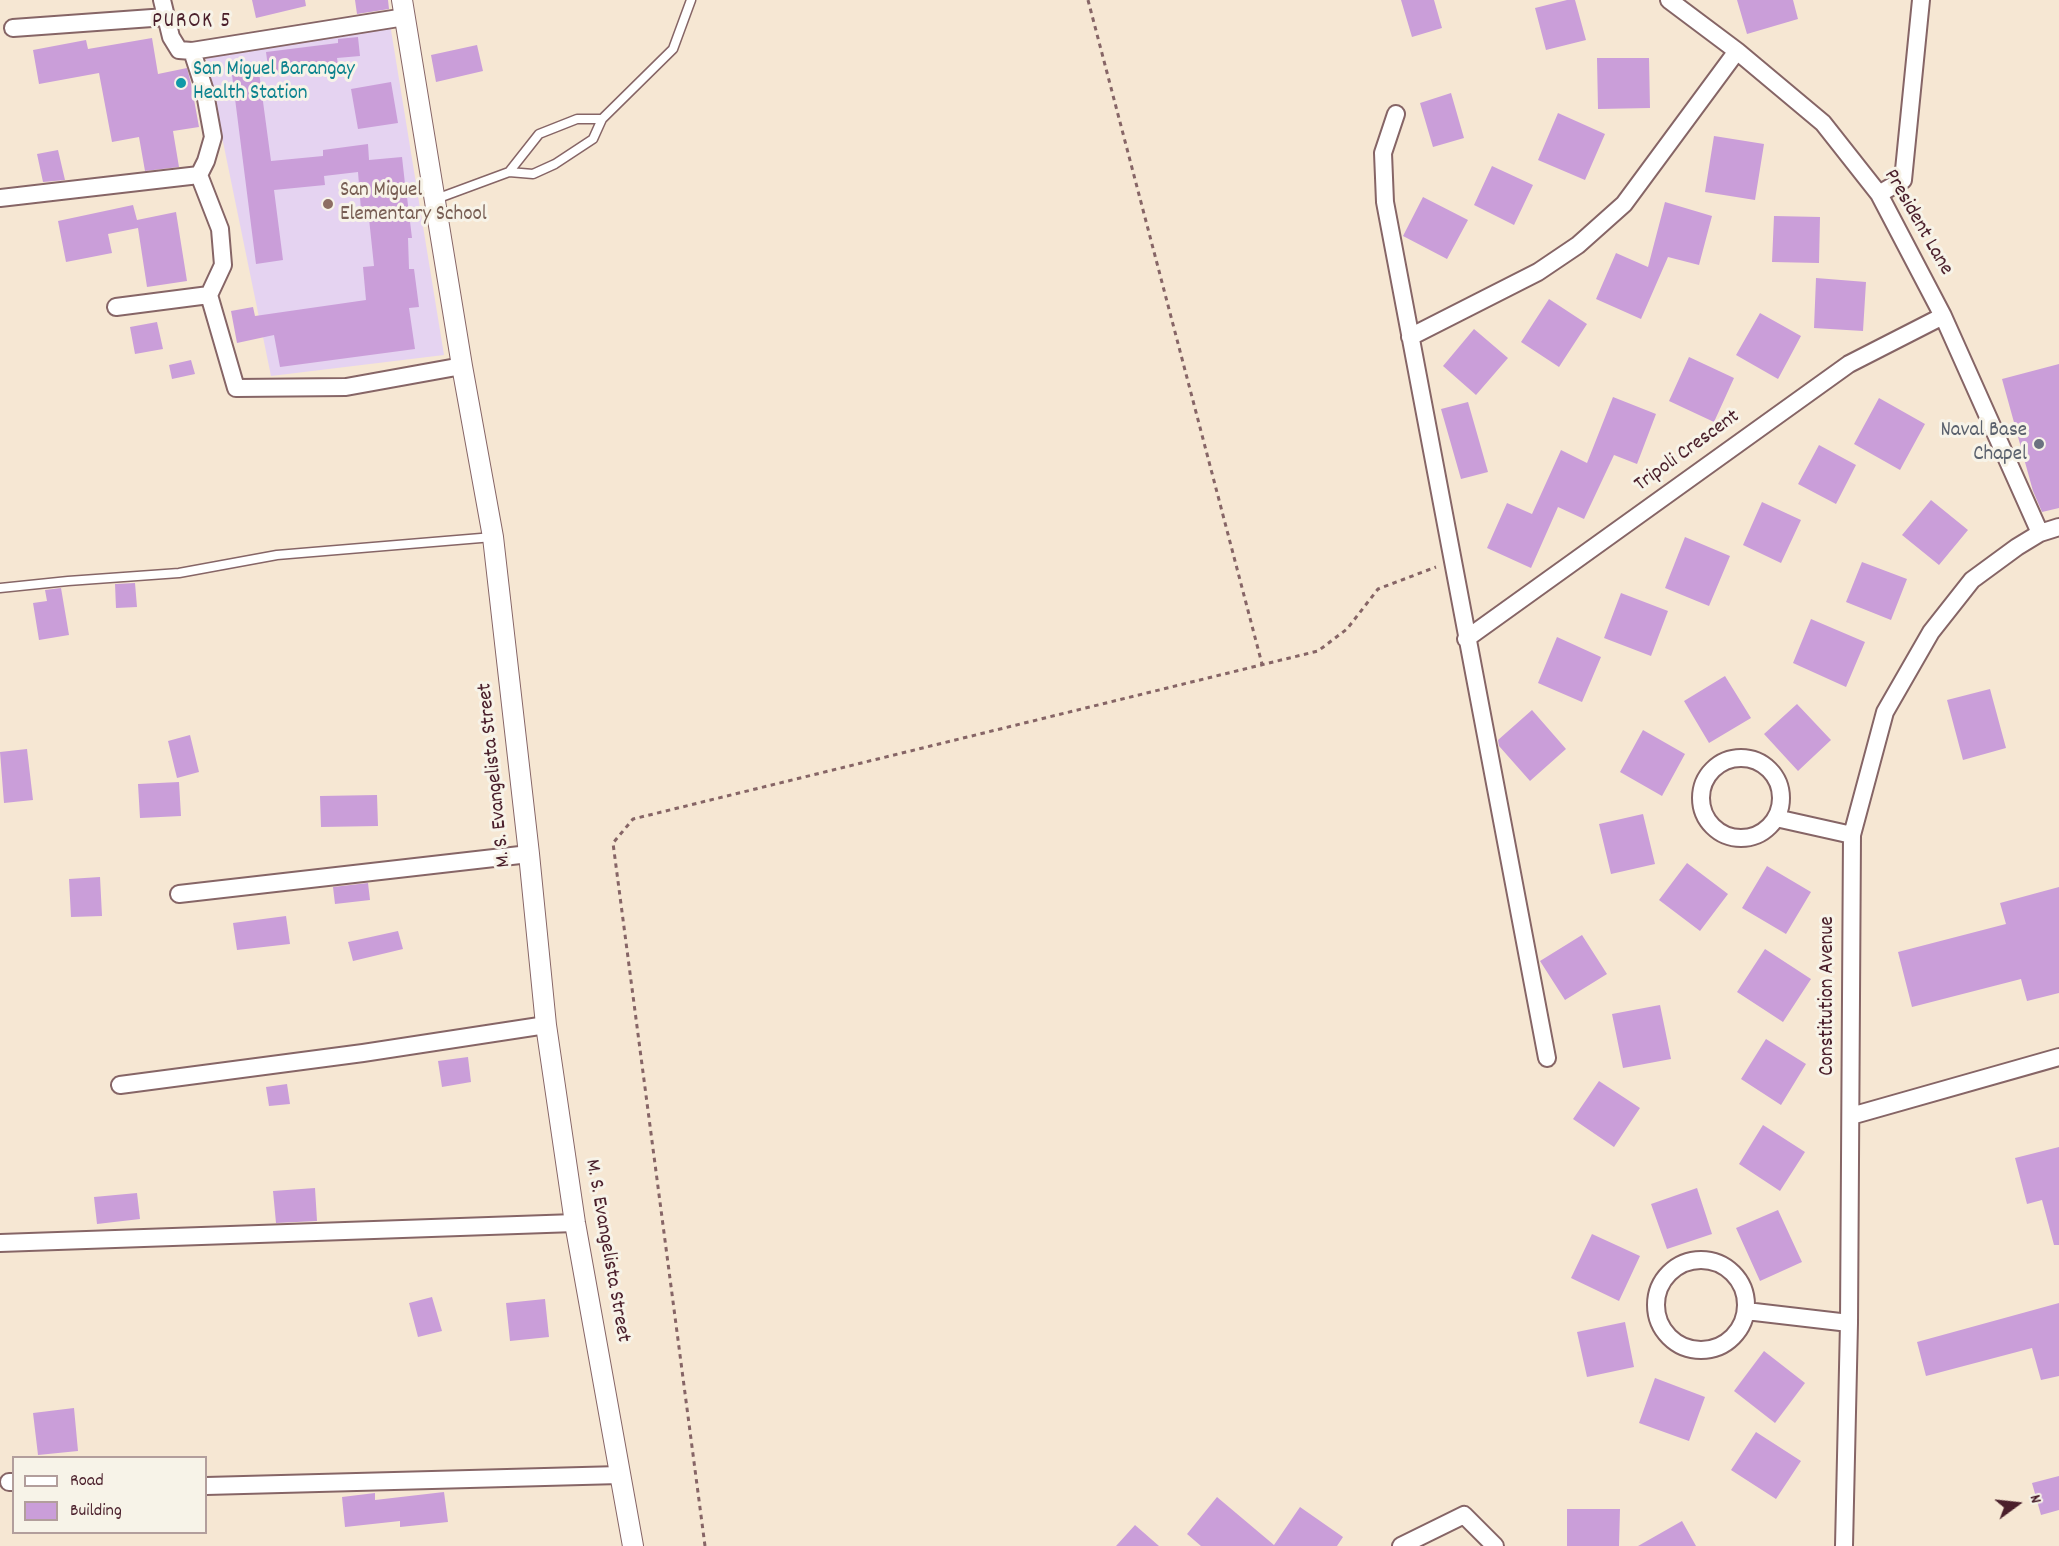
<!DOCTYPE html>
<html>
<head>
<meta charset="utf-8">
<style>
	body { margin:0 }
	#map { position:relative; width:2059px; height:1546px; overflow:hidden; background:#f6e7d3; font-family:Dekko,sans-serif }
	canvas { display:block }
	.legend { position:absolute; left:12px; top:1456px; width:195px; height:78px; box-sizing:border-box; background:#f7f3e8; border:2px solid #b29e9c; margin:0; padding:8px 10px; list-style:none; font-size:18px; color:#4a1f2b }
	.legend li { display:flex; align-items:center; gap:12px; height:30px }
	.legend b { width:30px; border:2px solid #b29e9c }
	.north { position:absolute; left:1987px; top:1474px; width:60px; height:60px; -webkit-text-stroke:4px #f7f3e8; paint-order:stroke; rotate:75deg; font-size:16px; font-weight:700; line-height:24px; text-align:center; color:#4a1f2b }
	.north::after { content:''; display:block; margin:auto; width:21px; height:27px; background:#4a1f2b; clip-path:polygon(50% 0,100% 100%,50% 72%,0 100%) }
</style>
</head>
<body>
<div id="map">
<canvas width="2059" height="1546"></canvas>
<ul class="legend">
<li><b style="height:8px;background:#fff"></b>Road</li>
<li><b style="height:16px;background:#ca9ed9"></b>Building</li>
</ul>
<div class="north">N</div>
</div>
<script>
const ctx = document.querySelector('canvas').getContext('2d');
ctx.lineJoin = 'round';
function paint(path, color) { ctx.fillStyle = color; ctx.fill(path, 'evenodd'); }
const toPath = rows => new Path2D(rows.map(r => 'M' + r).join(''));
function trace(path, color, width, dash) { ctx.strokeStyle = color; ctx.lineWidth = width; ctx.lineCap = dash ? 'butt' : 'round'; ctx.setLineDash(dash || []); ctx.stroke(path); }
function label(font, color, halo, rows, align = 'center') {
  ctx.font = font + ' Dekko,sans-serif'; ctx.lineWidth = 6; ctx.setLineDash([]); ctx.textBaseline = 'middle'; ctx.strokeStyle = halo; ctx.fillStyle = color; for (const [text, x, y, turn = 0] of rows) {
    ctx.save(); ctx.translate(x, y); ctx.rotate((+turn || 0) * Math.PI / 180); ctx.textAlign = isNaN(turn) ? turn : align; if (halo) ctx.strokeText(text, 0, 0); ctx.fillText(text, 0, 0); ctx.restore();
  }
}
const built = toPath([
	[390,24,444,355,271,376,205,54]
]);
const building = toPath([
	[252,0,305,0,306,6,256,18],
	[355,0,388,0,389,9,357,14],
	[1401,0,1434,0,1442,28,1412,37],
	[1567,0,1575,0,1586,40,1546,50,1535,8],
	[1737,0,1793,0,1798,19,1747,34],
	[358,37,360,56,337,58,338,65,269,74,266,52,338,43,338,39],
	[152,38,158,74,187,68,191,83,199,127,173,131,179,167,145,171,139,137,112,142,99,73,39,84,33,50,86,40,88,49],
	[477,45,483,71,436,82,431,55],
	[1597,58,1649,58,1650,108,1598,109],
	[259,72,271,161,323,156,323,150,368,144,369,160,402,157,405,184,409,183,410,197,407,197,412,238,408,238,409,269,414,269,419,307,409,308,415,349,280,367,274,335,237,343,231,311,253,307,255,316,366,300,363,267,374,266,368,209,361,210,358,172,324,176,325,185,274,190,283,260,256,264,232,75],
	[391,82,398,123,358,129,351,89],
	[1451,93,1464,138,1433,147,1420,103],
	[1558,113,1605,134,1585,180,1538,160],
	[1714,136,1764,144,1755,200,1705,192],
	[58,150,65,180,43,182,37,154],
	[1492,166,1533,185,1514,225,1474,205],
	[1423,197,1468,220,1447,259,1403,236],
	[1665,202,1712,216,1699,265,1668,257,1641,319,1596,299,1616,253,1648,267],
	[133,205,137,220,176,212,187,281,147,287,138,228,108,234,112,253,66,262,58,221],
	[1774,216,1820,217,1819,263,1772,262],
	[1816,278,1866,282,1863,331,1814,328],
	[1549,299,1587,324,1559,367,1521,342],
	[1760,313,1801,336,1778,379,1736,355],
	[157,322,163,349,135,354,130,327],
	[1474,329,1508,358,1476,395,1443,366],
	[1689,357,1734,378,1714,422,1669,401],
	[191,360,195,374,172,379,169,365],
	[2059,364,2059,508,2042,512,2033,491,2002,379],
	[1613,397,1656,414,1637,464,1614,455,1584,519,1558,507,1531,568,1487,548,1507,503,1532,514,1561,450,1587,463],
	[1879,398,1925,424,1900,470,1854,444],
	[1468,402,1488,472,1461,479,1441,409],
	[1819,445,1856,465,1836,504,1798,484],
	[1931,500,1968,530,1939,565,1902,535],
	[1762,502,1801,520,1781,563,1743,545],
	[1685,537,1730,556,1709,606,1665,588],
	[1862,562,1907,579,1891,620,1846,602],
	[135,583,137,607,116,608,115,584],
	[61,588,69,635,39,640,33,603,47,601,45,590],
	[1621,593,1668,611,1651,656,1604,638],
	[1811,619,1865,642,1846,687,1793,663],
	[1557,637,1601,657,1582,702,1538,683],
	[1725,676,1751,718,1709,743,1684,701],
	[1990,689,2006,748,1963,760,1947,700],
	[1797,704,1831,740,1798,771,1764,734],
	[1532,710,1566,749,1530,781,1499,746,1498,740],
	[1643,730,1685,754,1662,796,1620,772],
	[190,735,199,772,177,778,168,741],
	[27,749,33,800,4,803,0,752],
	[179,782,181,816,140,818,138,784],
	[377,795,378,826,321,827,320,796],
	[1643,814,1655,864,1611,874,1599,824],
	[1687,863,1728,894,1700,931,1659,900],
	[1767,866,1811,892,1786,934,1742,908],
	[100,877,102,916,71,917,69,879],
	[368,883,370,900,335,904,333,887],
	[2059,887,2059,993,2027,1001,2021,979,1912,1007,1898,952,2006,924,2000,903],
	[286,916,290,944,237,950,233,923],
	[398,931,403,949,353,961,348,942],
	[1582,935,1607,974,1565,1000,1540,961],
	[1765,949,1811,979,1783,1022,1737,992],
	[1660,1005,1671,1059,1623,1068,1612,1014],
	[1766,1039,1806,1064,1781,1105,1741,1079],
	[468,1057,471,1082,442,1087,438,1061],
	[1599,1081,1640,1108,1614,1147,1573,1119],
	[287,1084,290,1104,269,1106,266,1087],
	[1763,1125,1805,1152,1780,1191,1739,1164],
	[2059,1147,2059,1245,2054,1245,2042,1200,2027,1204,2015,1158],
	[315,1188,317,1221,276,1223,273,1191],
	[1697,1188,1712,1234,1667,1249,1651,1204],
	[137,1193,140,1219,97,1224,94,1197],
	[1778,1210,1802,1262,1760,1281,1736,1228],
	[1592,1234,1640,1256,1619,1301,1571,1278],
	[432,1297,442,1331,418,1337,409,1303],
	[545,1299,549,1337,510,1341,506,1303],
	[2059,1303,2059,1376,2041,1380,2032,1348,1926,1376,1917,1342],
	[1625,1322,1634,1367,1587,1377,1577,1332],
	[1764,1351,1805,1383,1775,1423,1734,1391],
	[1655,1378,1705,1397,1689,1441,1639,1423],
	[74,1408,78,1451,38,1455,33,1413],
	[1756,1432,1801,1461,1776,1499,1731,1470],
	[2059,1476,2059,1510,2041,1515,2032,1483],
	[444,1492,448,1522,400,1527,400,1521,345,1527,342,1497,375,1493,375,1500],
	[1217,1497,1274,1545,1300,1507,1343,1537,1337,1546,1201,1546,1187,1534],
	[1567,1509,1620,1509,1619,1546,1567,1546],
	[1682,1521,1696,1546,1638,1546],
	[1135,1525,1159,1546,1116,1546]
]);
const path = toPath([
	[1088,0,1262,664],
	[705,1546,613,843,633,819,1318,651,1347,629,1378,589,1436,567]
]);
const service = toPath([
	[509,172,539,134,577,119,602,119],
	[436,199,509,172,533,174,555,164,593,139,602,119,673,49,691,0],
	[0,588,68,581,179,573,277,555,493,537]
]);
const minor = toPath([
	[162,0,171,37,179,50,192,51,405,17],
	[1669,0,1737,51,1823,123,1879,194,1943,316,2040,533],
	[13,28,166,17],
	[1396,114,1383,153,1385,202,1547,1058],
	[199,175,220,229,223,265,209,295,236,388,346,387,462,366],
	[1879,194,1903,180,1921,0],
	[0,198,199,175,206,161,213,137,204,88,192,51],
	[116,307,209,295],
	[1410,337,1538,272,1578,245,1624,204,1737,51],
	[1466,639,1849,364,1943,316],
	'1701 798a40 40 0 1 1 80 0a40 40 0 1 1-80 0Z',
	[1776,818,1852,835],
	[179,894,529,854],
	[120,1085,363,1053,546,1025],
	[1851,1116,2059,1057],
	[0,1243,575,1223],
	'1656 1305a45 45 0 1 1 90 0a45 45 0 1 1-90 0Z',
	[1746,1311,1849,1323],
	[9,1482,14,1482],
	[206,1486,620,1475],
	[1401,1546,1464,1515,1495,1546],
	[1844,1546,1849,1323,1852,835,1885,712,1931,632,1972,580,2017,547,2040,533,2059,527]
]);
const tertiary = toPath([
	[402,0,462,366,493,537,529,854,546,1025,575,1223,633,1546]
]);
const markers = [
	[181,83,6,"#0f9aa8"],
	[328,204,6,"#8d6e63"],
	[2039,444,6,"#6b7280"]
];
const cultureNames = [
	["San Miguel Barangay",193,71],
	["Health Station",193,95]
];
const educationNames = [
	["San Miguel",340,192],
	["Elementary School",340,216]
];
const streetNames = [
	["President Lane",1917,223,60],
	["Tripoli Crescent",1688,452,-36],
	["M. S. Evangelista Street",496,775,-96],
	["Constitution Avenue",1829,996,-90],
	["M. S. Evangelista Street",606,1251,80]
];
const worshipNames = [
	["Naval Base",2027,432],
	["Chapel",2027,456]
];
const neighbourhoodNames = [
	["PUROK 5",192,23]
];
paint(built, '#e5d3f1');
paint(building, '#ca9ed9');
trace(service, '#866566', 11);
trace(minor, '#866566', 20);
trace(tertiary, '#866566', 22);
trace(path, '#866566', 3, [4.5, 4.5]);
trace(service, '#fff', 8);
trace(minor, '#fff', 16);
trace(tertiary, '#fff', 20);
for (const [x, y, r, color] of markers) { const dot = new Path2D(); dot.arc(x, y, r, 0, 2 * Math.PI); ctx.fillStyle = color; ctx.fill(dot); trace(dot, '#f7f3e8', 2); }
label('21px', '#0d838f', '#f7f3e8', cultureNames, 'left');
label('21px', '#785e54', '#f7f3e8', educationNames, 'left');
label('21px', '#4a1f2b', '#f7f3e8', streetNames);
label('21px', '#5b616d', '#f7f3e8', worshipNames, 'right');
ctx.letterSpacing = '1.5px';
label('22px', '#4a1f2b', '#f7f3e8', neighbourhoodNames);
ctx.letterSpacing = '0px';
</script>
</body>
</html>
